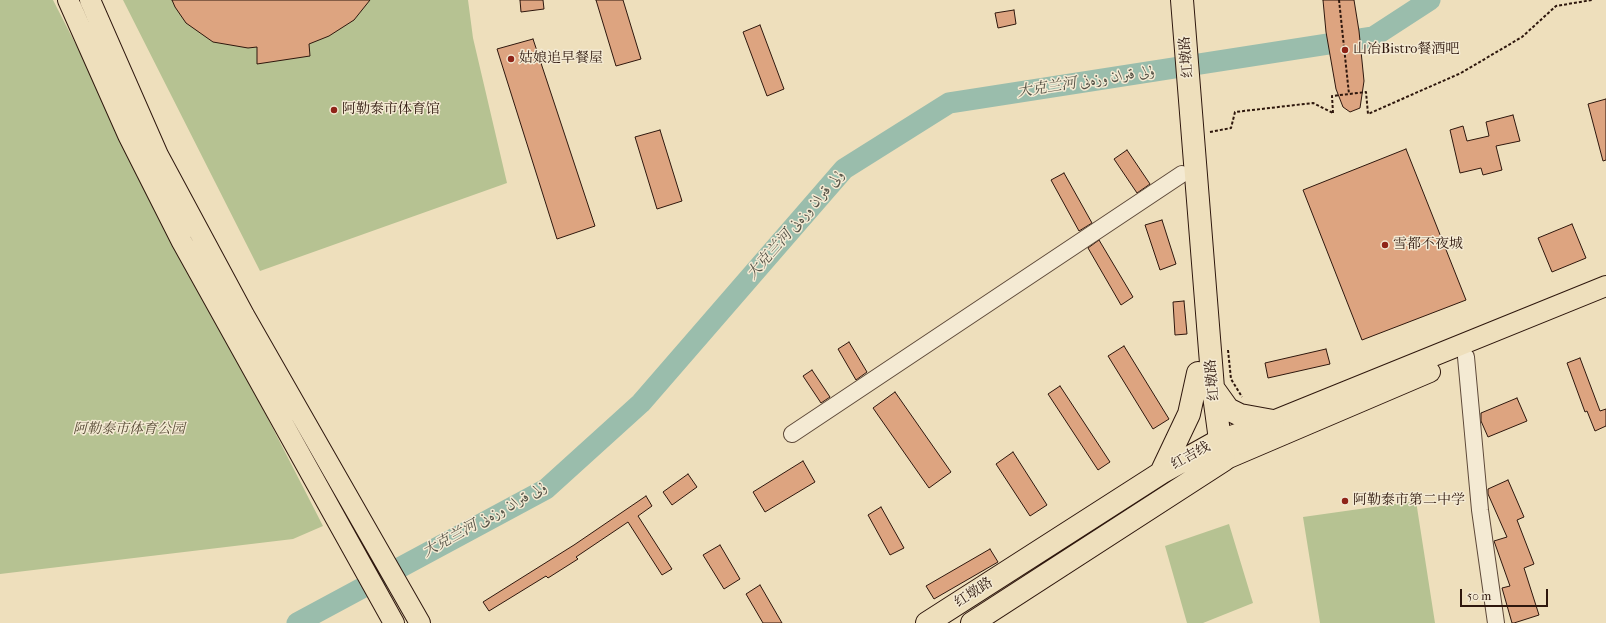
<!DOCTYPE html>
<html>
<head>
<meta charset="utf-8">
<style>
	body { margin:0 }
	#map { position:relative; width:1606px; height:623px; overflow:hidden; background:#eedfbc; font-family:"IM FELL French Canon",serif }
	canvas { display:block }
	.scale { position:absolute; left:1460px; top:589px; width:88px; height:18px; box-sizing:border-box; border:2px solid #2e170d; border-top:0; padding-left:5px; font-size:12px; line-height:14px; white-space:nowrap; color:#2e170d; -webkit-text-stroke:3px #f4ead3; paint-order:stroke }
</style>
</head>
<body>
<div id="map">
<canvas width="1606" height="623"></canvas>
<div class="scale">50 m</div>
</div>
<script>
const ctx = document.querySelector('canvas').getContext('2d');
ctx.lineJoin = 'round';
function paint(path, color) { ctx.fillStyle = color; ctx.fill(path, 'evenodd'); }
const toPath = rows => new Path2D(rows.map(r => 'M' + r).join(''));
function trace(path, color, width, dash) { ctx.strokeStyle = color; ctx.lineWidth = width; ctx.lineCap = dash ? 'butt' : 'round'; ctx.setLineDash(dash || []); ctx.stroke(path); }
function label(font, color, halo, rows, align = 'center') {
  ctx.font = font + ' "IM FELL French Canon",Amiri,"Noto Serif SC",serif'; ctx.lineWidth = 3; ctx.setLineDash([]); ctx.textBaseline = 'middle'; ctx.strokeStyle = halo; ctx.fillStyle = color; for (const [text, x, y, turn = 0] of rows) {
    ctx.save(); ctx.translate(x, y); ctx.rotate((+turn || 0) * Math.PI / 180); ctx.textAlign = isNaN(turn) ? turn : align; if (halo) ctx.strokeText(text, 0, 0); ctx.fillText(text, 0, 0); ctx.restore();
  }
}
const green = toPath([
	[0,0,53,0,323,526,293,539,0,574],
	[123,0,468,0,473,38,507,183,260,271],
	[1416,501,1435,623,1320,623,1303,517],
	[1229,524,1253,603,1203,623,1187,623,1165,546]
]);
const river = toPath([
	[297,623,546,489,641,403,844,169,949,103,1373,37,1430,0]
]);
const building = toPath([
	[172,0,370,0,354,20,329,36,309,44,310,56,257,64,257,47,248,48,213,42,186,23,175,7,172,0],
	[520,0,543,0,544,9,521,12,520,0],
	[596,0,623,0,641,59,616,66,596,0],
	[1323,0,1354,0,1359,31,1364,81,1360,108,1350,112,1343,107,1336,89,1326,32,1323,0],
	[1014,10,1016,24,998,28,995,13,1014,10],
	[760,25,784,89,767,96,743,32,760,25],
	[533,39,595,226,557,239,497,49,533,39],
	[1606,99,1606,160,1603,161,1588,104,1606,99],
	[1513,115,1520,141,1496,146,1502,170,1483,175,1481,168,1460,173,1450,130,1463,126,1467,141,1489,136,1486,122,1513,115],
	[660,130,682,201,657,209,635,137,660,130],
	[1406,149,1466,300,1362,340,1303,190,1406,149],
	[1127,150,1150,184,1137,193,1114,159,1127,150],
	[1064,173,1092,223,1079,231,1051,180,1064,173],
	[1162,220,1176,264,1160,270,1145,225,1162,220],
	[1572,224,1586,258,1552,272,1538,238,1572,224],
	[1099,240,1133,297,1121,305,1088,248,1099,240],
	[1184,301,1187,334,1175,335,1173,302,1184,301],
	[849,342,867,372,856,380,838,349,849,342],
	[1124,346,1169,419,1153,429,1108,356,1124,346],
	[1326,349,1330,364,1268,378,1265,363,1326,349],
	[1580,358,1600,411,1606,409,1606,426,1595,431,1587,411,1585,412,1567,363,1580,358],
	[812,370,830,397,821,403,803,376,812,370],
	[1060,386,1110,462,1098,470,1048,394,1060,386],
	[895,392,951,472,929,488,873,408,895,392],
	[1517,398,1527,421,1488,437,1481,421,1481,413,1517,398],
	[1013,452,1047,505,1030,516,996,464,1013,452],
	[803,461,815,482,765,512,753,492,803,461],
	[688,474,697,487,672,505,663,492,688,474],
	[1508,480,1524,517,1517,520,1534,564,1524,568,1539,615,1514,623,1512,623,1502,588,1510,586,1494,541,1507,537,1488,494,1488,489,1508,480],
	[646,496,652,506,638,516,672,569,662,575,628,522,576,557,578,559,548,578,546,576,489,611,483,602,574,545,646,496],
	[881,507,904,548,890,555,868,515,881,507],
	[720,545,740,579,724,589,703,555,720,545],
	[990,549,998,562,934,599,926,586,990,549],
	[760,585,782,623,763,623,746,594,760,585]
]);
const path = toPath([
	[1339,0,1349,94],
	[1333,113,1332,96,1366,92,1368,114,1461,73,1522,37,1556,6,1592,0],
	[1210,132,1231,128,1235,112,1313,103,1333,113],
	[1228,350,1231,379,1242,397]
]);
const minor = toPath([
	[1466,357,1480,510,1496,623],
	[792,434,1182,174]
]);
const major = toPath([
	[68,0,128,135,182,242,394,623],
	[90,0,158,155,244,315,420,623],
	[1220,440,1273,421,1606,286],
	[1224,460,1430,372]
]);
const highway = toPath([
	[1213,388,1228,409,1240,415,1273,421],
	[1161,473,1189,414,1198,373],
	[927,623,1161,473,1220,440],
	[972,623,1224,460,1220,440,1213,388,1182,0]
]);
const markers = [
	[1345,50,4,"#8f2418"],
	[511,59,4,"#8f2418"],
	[334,110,4,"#8f2418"],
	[1385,245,4,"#8f2418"],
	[1345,501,4,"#8f2418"]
];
const poiNames = [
	["山冶Bistro餐酒吧",1353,50],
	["姑娘追早餐屋",519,59],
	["阿勒泰市体育馆",342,110],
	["雪都不夜城",1393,245],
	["阿勒泰市第二中学",1353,501]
];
const streetNames = [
	["红墩路",1187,57,-95],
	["红墩路",1213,380,-95],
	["红吉线",1191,456,-29],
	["红墩路",974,593,-33]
];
const parkNames = [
	["阿勒泰市体育公园",129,430]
];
const waterNames = [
	["大克兰河 ۇلى قىران وزەنى",1086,82,-9],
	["大克兰河 ۇلى قىران وزەنى",796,225,-49],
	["大克兰河 ۇلى قىران وزەنى",485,520,-29]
];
paint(green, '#b6c292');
trace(river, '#9abdac', 21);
paint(building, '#dda480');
trace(building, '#2e170d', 1);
trace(minor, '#5e4939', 18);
trace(major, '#2e170d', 22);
trace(highway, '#2e170d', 24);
trace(path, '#2e170d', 2, [3, 2]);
trace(minor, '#f4ead3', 16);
trace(major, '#eedfbc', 20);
trace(highway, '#eedfbc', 22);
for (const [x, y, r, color] of markers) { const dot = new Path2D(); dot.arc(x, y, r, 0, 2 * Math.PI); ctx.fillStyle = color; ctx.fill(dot); trace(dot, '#f4ead3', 1.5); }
label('14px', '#2e170d', '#f4ead3', poiNames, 'left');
label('14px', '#2e170d', '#f4ead3', streetNames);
label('italic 14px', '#574a35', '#f4ead3', parkNames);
label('italic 15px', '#545145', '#f4ead3', waterNames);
</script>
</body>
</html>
